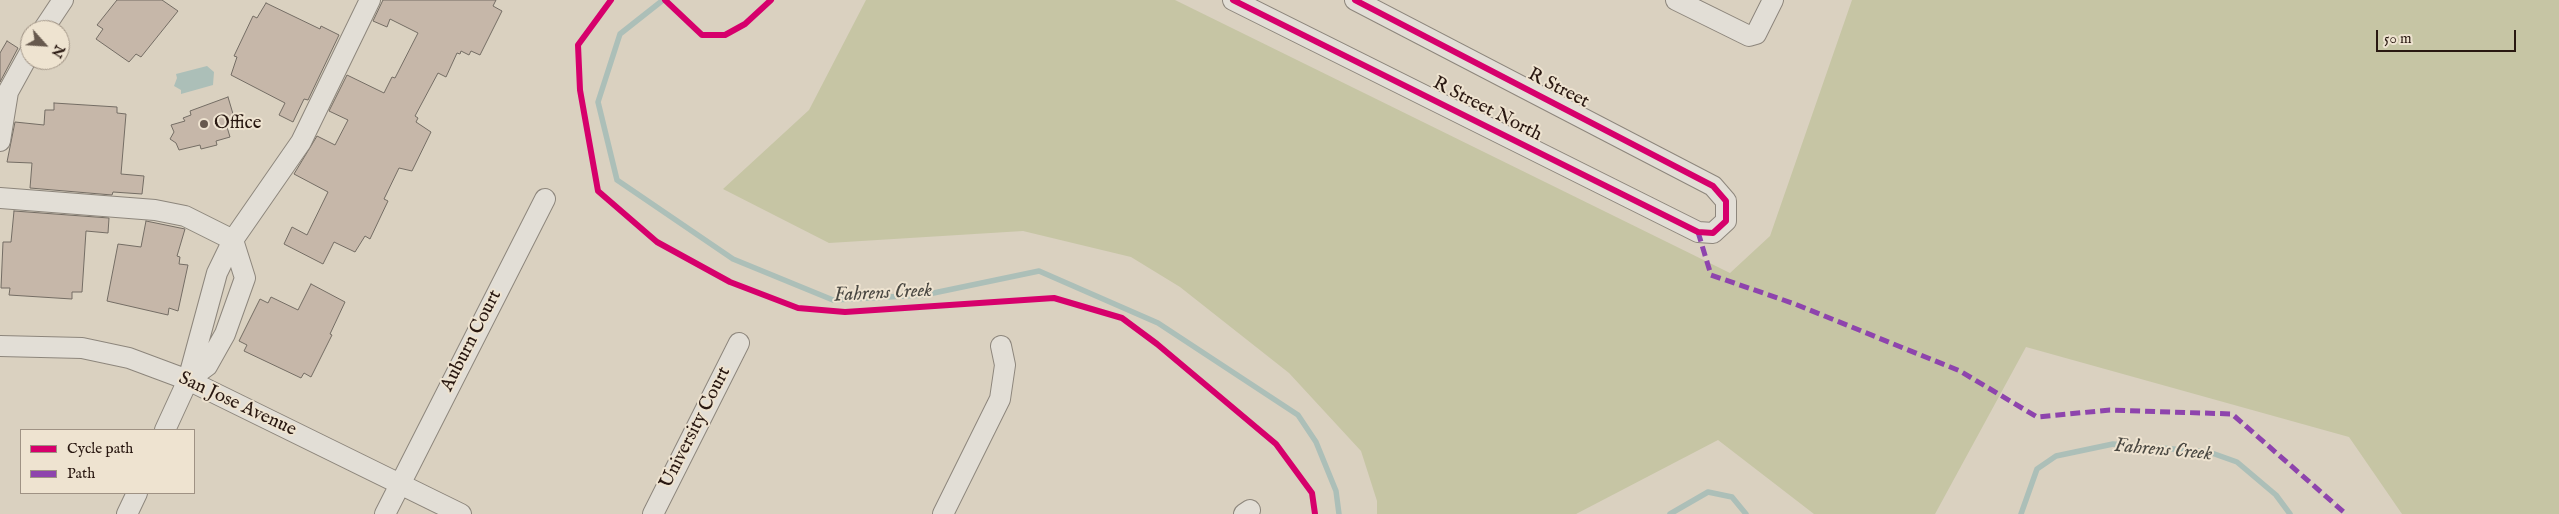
<!DOCTYPE html>
<html>
<head>
<meta charset="utf-8">
<style>
	body { margin:0 }
	#map { position:relative; width:2559px; height:514px; overflow:hidden; background:#dad1c0; font-family:"IM FELL English",serif }
	canvas { display:block }
	.legend { position:absolute; left:20px; top:429px; width:175px; height:65px; box-sizing:border-box; background:#eee3d0; border:1px solid #9f9284; margin:0; padding:6px 9px; list-style:none; font-size:15px; color:#291811 }
	.legend li { display:flex; align-items:center; gap:10px; height:25px }
	.legend b { width:25px; border:1px solid #9f9284 }
	.north { position:absolute; left:20px; top:20px; width:50px; height:50px; box-sizing:border-box; background:#eee3d0; border:1px solid #9f9284; border-radius:50%; rotate:116deg; font-size:14px; font-weight:700; line-height:20px; text-align:center; color:#291811 }
	.north::after { content:''; display:block; margin:auto; width:18px; height:22px; background:#67594e; clip-path:polygon(50% 0,100% 100%,50% 72%,0 100%) }
	.scale { position:absolute; left:2376px; top:30px; width:140px; height:22px; box-sizing:border-box; border:2px solid #291811; border-top:0; padding-left:6px; font-size:15px; line-height:18px; white-space:nowrap; color:#291811; -webkit-text-stroke:4px #eee3d0; paint-order:stroke }
</style>
</head>
<body>
<div id="map">
<canvas width="2559" height="514"></canvas>
<ul class="legend">
<li><b style="height:6px;background:#d6006c"></b>Cycle path</li>
<li><b style="height:6px;background:#8e44ad"></b>Path</li>
</ul>
<div class="north">N</div>
<div class="scale">50 m</div>
</div>
<script>
const ctx = document.querySelector('canvas').getContext('2d');
ctx.lineJoin = 'round';
function paint(path, color) { ctx.fillStyle = color; ctx.fill(path, 'evenodd'); }
const toPath = rows => new Path2D(rows.map(r => 'M' + r).join(''));
function trace(path, color, width, dash) { ctx.strokeStyle = color; ctx.lineWidth = width; ctx.lineCap = dash ? 'butt' : 'round'; ctx.setLineDash(dash || []); ctx.stroke(path); }
function label(font, color, halo, rows, align = 'center') {
  ctx.font = font + ' "IM FELL English",serif'; ctx.lineWidth = 4; ctx.setLineDash([]); ctx.textBaseline = 'middle'; ctx.strokeStyle = halo; ctx.fillStyle = color; for (const [text, x, y, turn = 0] of rows) {
    ctx.save(); ctx.translate(x, y); ctx.rotate((+turn || 0) * Math.PI / 180); ctx.textAlign = isNaN(turn) ? turn : align; if (halo) ctx.strokeText(text, 0, 0); ctx.fillText(text, 0, 0); ctx.restore();
  }
}
const green = toPath([
	[866,0,1175,0,1730,273,1770,236,1852,0,2559,0,2559,514,2402,514,2349,437,2026,347,1935,514,1814,514,1718,440,1576,514,1377,514,1377,501,1361,451,1289,373,1180,287,1131,257,1023,231,829,243,723,189,809,110]
]);
const water = toPath([
	[207,66,214,72,213,85,181,94,181,90,174,86,177,78,176,74]
]);
const stream = toPath([
	[663,0,620,34,598,102,617,180,733,259,833,300,924,295,1039,271,1158,323,1298,415,1316,442,1336,491,1339,514],
	[1670,514,1708,492,1732,497,1746,514],
	[2021,514,2037,469,2056,456,2113,444,2209,452,2237,462,2276,495,2290,514]
]);
const building = toPath([
	[117,0,162,0,178,11,141,57,136,54,129,62,96,39,103,29,97,25,117,0],
	[383,0,496,0,493,6,502,11,480,55,471,51,469,55,461,51,460,54,457,53,446,77,438,73,415,116,418,118,416,122,431,132,412,171,399,168,384,199,388,201,370,239,365,236,355,252,334,242,323,264,284,244,292,227,307,235,328,192,294,174,317,136,335,145,348,120,329,111,347,75,384,93,392,77,395,78,418,33,390,19,387,27,373,21,383,0],
	[266,3,320,29,321,26,339,35,308,100,304,99,293,122,279,115,285,103,231,75,237,57,234,56,253,16,257,18,266,3],
	[7,41,18,48,0,82,0,53,7,41],
	[228,97,236,124,227,127,230,137,216,141,217,145,201,149,200,145,179,150,176,143,170,139,174,132,171,125,185,121,183,118,191,115,190,111,228,97],
	[54,103,117,107,117,113,126,114,121,174,144,176,142,194,113,192,112,195,30,188,32,163,7,162,15,122,44,125,45,110,54,110,54,103],
	[14,211,109,218,108,233,86,231,82,292,72,292,72,299,9,295,10,288,1,288,3,242,11,242,14,211],
	[146,221,185,229,177,256,180,257,179,264,188,265,178,311,169,308,168,315,107,301,118,244,141,247,146,221],
	[311,284,345,302,330,334,332,335,311,377,304,373,301,378,244,351,247,345,239,341,260,299,268,303,271,297,298,310,311,284]
]);
const street = toPath([
	[1233,0,1698,232,1713,233,1726,221,1726,201,1713,186,1355,0],
	[1676,0,1749,36,1756,34,1773,0],
	[43,30,63,0],
	[0,141,8,92,30,52],
	[0,198,155,210,185,216,233,240,245,278,225,334,207,366,188,380],
	[0,346,82,348,129,358,188,380,461,514],
	[165,430,188,380,217,273,233,240,301,142,370,0],
	[127,514,137,493],
	[385,514,545,199],
	[653,514,739,343],
	[943,514,1000,399,1005,365,1001,346],
	[1244,514,1250,510]
]);
const quiet = toPath([
	[1698,232,1711,275,1795,304,1960,371,2037,417,2110,410,2232,414,2346,514]
]);
const cycleway = toPath([
	[611,0,578,45,580,90,598,191,657,242,730,282,798,308,845,312,1054,298,1122,318,1157,344,1276,444,1312,493,1315,514],
	[665,0,702,35,725,35,745,24,771,0],
	[1233,0,1698,232,1713,233,1726,221,1726,201,1713,186,1355,0]
]);
const markers = [
	[204,124,5,"#67594e"]
];
const streetNames = [
	["R Street",1558,89,27],
	["R Street North",1487,110,27],
	["Auburn Court",472,341,-63],
	["San Jose Avenue",237,405,25],
	["University Court",696,428,-63]
];
const poiNames = [
	["Office",214,124]
];
const waterNames = [
	["Fahrens Creek",883,294,-3],
	["Fahrens Creek",2163,451,5]
];
paint(green, '#c6c5a4');
paint(water, '#acbfb8');
trace(stream, '#acbfb8', 5.5);
paint(building, '#c6b7a9');
trace(building, '#746d64', 1);
trace(street, '#8d867c', 22);
trace(street, '#e2ded6', 20);
trace(quiet, '#8e44ad', 5, [10, 5]);
trace(cycleway, '#d6006c', 6);
for (const [x, y, r, color] of markers) { const dot = new Path2D(); dot.arc(x, y, r, 0, 2 * Math.PI); ctx.fillStyle = color; ctx.fill(dot); trace(dot, '#eee3d0', 2); }
label('19px', '#291811', '#eee3d0', streetNames);
label('19px', '#291811', '#eee3d0', poiNames, 'left');
label('italic 20px', '#4a4842', '#eee3d0', waterNames);
</script>
</body>
</html>
